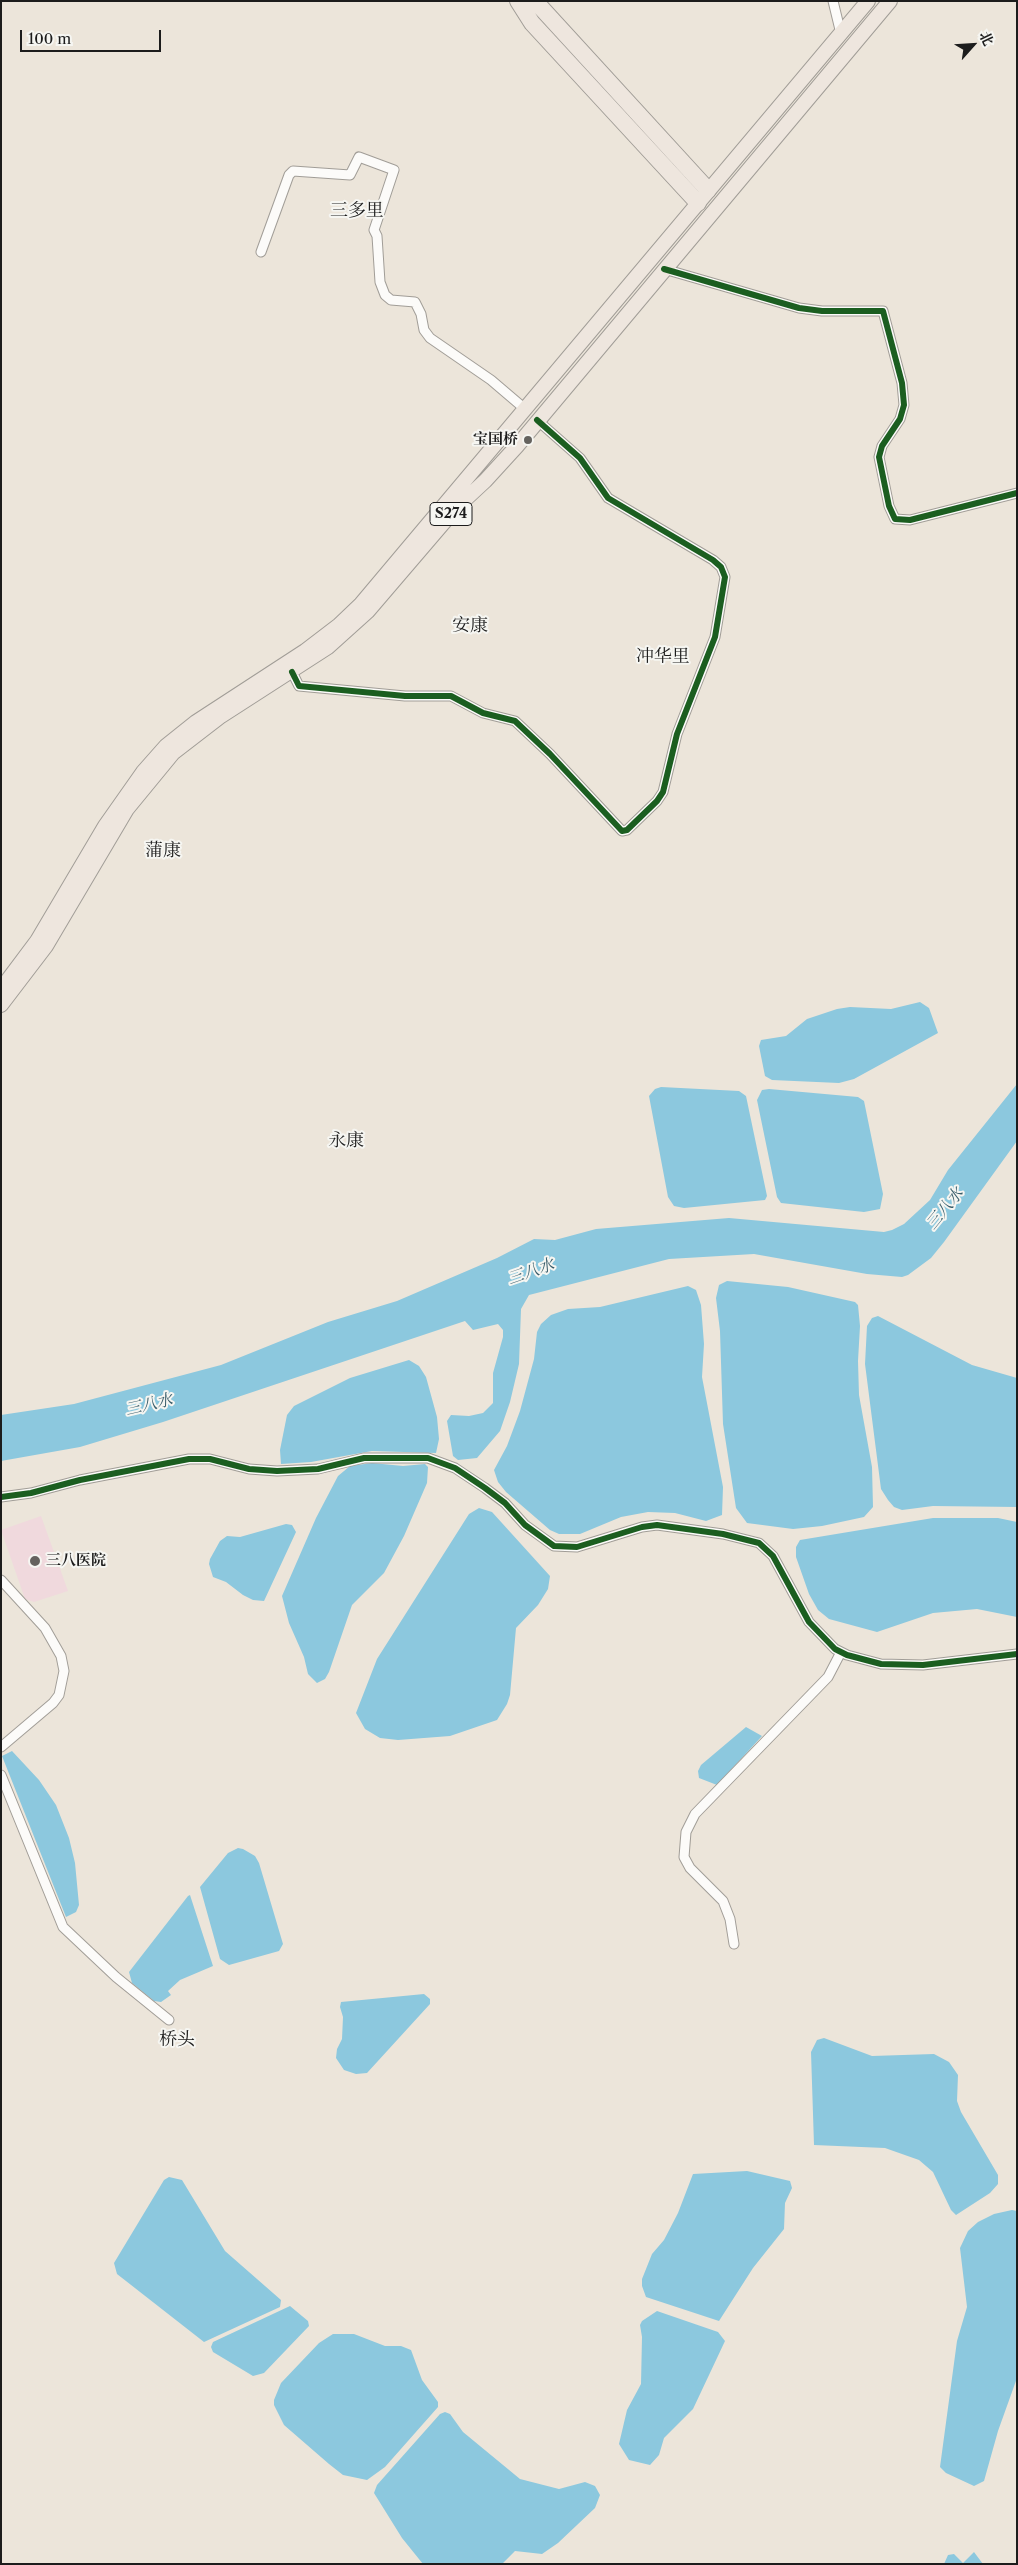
<!DOCTYPE html>
<html>
<head>
<meta charset="utf-8">
<style>
	body { margin:0 }
	#map { position:relative; width:1018px; height:2565px; overflow:hidden; background:#ece5da; font-family:"Libre Caslon Text","Noto Serif SC",serif }
	canvas { display:block }
	.frame { position:absolute; inset:0; border:2px solid #1c1c1c; pointer-events:none }
	.north { position:absolute; left:948px; top:20px; width:50px; height:50px; -webkit-text-stroke:4px #f6f6f2; paint-order:stroke; rotate:64deg; font-size:14px; font-weight:700; line-height:20px; text-align:center; color:#1c1c1c }
	.north::after { content:''; display:block; margin:auto; width:18px; height:22px; background:#1c1c1c; clip-path:polygon(50% 0,100% 100%,50% 72%,0 100%) }
	.scale { position:absolute; left:20px; top:30px; width:141px; height:22px; box-sizing:border-box; border:2px solid #1c1c1c; border-top:0; padding-left:6px; font-size:15px; line-height:18px; white-space:nowrap; color:#1c1c1c; -webkit-text-stroke:4px #f6f6f2; paint-order:stroke }
</style>
</head>
<body>
<div id="map">
<canvas width="1018" height="2565"></canvas>
<div class="frame"></div>
<div class="north">北</div>
<div class="scale">100 m</div>
</div>
<script>
const ctx = document.querySelector('canvas').getContext('2d');
ctx.lineJoin = 'round';
function paint(path, color) { ctx.fillStyle = color; ctx.fill(path, 'evenodd'); }
const toPath = rows => new Path2D(rows.map(r => 'M' + r).join(''));
function trace(path, color, width, dash) { ctx.strokeStyle = color; ctx.lineWidth = width; ctx.lineCap = dash ? 'butt' : 'round'; ctx.setLineDash(dash || []); ctx.stroke(path); }
function label(font, color, halo, rows, align = 'center') {
  ctx.font = font + ' "Libre Caslon Text","Noto Serif SC",serif'; ctx.lineWidth = 4; ctx.setLineDash([]); ctx.textBaseline = 'middle'; ctx.strokeStyle = halo; ctx.fillStyle = color; for (const [text, x, y, turn = 0] of rows) {
    ctx.save(); ctx.translate(x, y); ctx.rotate((+turn || 0) * Math.PI / 180); ctx.textAlign = isNaN(turn) ? turn : align; if (halo) ctx.strokeText(text, 0, 0); ctx.fillText(text, 0, 0); ctx.restore();
  }
}
const built = toPath([
	[41,1516,68,1591,34,1602,25,1599,1,1530]
]);
const water = toPath([
	[920,1002,929,1008,938,1033,854,1079,839,1083,772,1080,765,1076,759,1046,761,1040,786,1036,807,1019,837,1009,850,1007,891,1009],
	[1017,1084,1017,1141,944,1242,931,1258,908,1275,902,1277,867,1274,754,1254,669,1259,529,1295,521,1309,519,1364,510,1402,500,1431,477,1458,458,1460,453,1456,447,1421,451,1415,469,1416,483,1413,493,1403,493,1373,503,1337,503,1330,498,1324,473,1330,465,1321,163,1422,80,1447,1,1461,1,1415,74,1404,221,1365,328,1322,397,1301,497,1258,534,1239,555,1240,596,1229,729,1218,884,1232,892,1230,904,1224,930,1200,948,1170],
	[661,1087,739,1091,746,1096,767,1196,765,1200,684,1208,674,1206,668,1197,649,1096,655,1089],
	[769,1089,858,1097,864,1101,883,1194,880,1209,864,1212,781,1203,777,1197,757,1100,762,1090],
	[727,1281,788,1287,855,1302,858,1305,860,1326,858,1361,859,1395,872,1467,873,1507,864,1517,822,1526,793,1529,747,1523,736,1508,723,1424,720,1331,716,1298,719,1285],
	[688,1286,696,1290,701,1305,704,1344,702,1377,723,1487,722,1515,706,1521,675,1513,648,1512,621,1517,580,1534,559,1534,550,1530,506,1492,498,1482,494,1470,507,1446,520,1411,534,1359,537,1332,541,1324,551,1315,568,1309,600,1307],
	[878,1316,972,1365,1017,1378,1017,1507,933,1506,902,1510,894,1507,888,1500,881,1489,865,1364,867,1326,872,1318],
	[409,1360,419,1366,426,1377,437,1417,439,1439,436,1453,372,1451,311,1462,281,1464,280,1450,287,1415,294,1406,350,1378],
	[372,1463,403,1466,425,1464,428,1467,427,1483,404,1536,384,1573,352,1605,329,1672,325,1679,317,1683,308,1674,304,1657,289,1623,282,1596,316,1518,338,1476,350,1466],
	[479,1508,492,1512,550,1576,548,1589,538,1605,516,1628,510,1695,507,1704,497,1720,450,1736,398,1740,380,1738,365,1729,356,1713,377,1659,469,1514],
	[933,1518,998,1518,1017,1522,1017,1617,977,1609,933,1613,877,1632,829,1619,818,1610,809,1594,796,1557,796,1547,800,1540],
	[286,1524,292,1525,296,1532,264,1601,253,1600,243,1595,226,1582,213,1577,209,1564,210,1559,220,1541,227,1536,240,1537],
	[746,1727,762,1736,717,1785,699,1778,698,1771,701,1765],
	[12,1751,39,1780,56,1805,69,1838,75,1863,79,1905,76,1912,66,1917,2,1756],
	[238,1848,243,1849,255,1856,259,1863,283,1944,279,1951,229,1965,220,1959,200,1887,228,1853],
	[190,1895,213,1966,180,1980,168,1991,171,1995,161,2002,154,2001,132,1983,129,1972,188,1896],
	[424,1994,430,1999,430,2004,367,2073,356,2074,344,2070,336,2058,337,2049,342,2039,343,2017,340,2007,341,2002],
	[824,2038,872,2056,934,2054,949,2062,958,2075,957,2101,961,2112,998,2175,998,2184,990,2193,956,2215,951,2210,933,2172,919,2160,885,2148,814,2145,811,2052,817,2040],
	[747,2171,790,2181,792,2188,785,2203,784,2229,753,2268,719,2321,646,2297,642,2286,642,2279,652,2254,664,2240,678,2213,693,2174],
	[169,2177,182,2180,225,2251,281,2300,280,2307,204,2342,117,2274,114,2263,164,2180],
	[1012,2210,1017,2211,1017,2378,998,2431,984,2481,974,2486,946,2473,940,2467,957,2341,967,2307,960,2248,968,2231,978,2222,994,2214],
	[290,2306,308,2321,309,2326,264,2373,253,2376,213,2352,211,2347,213,2342],
	[657,2311,718,2332,725,2341,693,2409,664,2438,659,2455,650,2465,629,2460,619,2444,627,2410,641,2384,642,2337,640,2325,642,2321],
	[333,2334,354,2334,385,2346,401,2346,411,2350,422,2380,438,2402,438,2407,385,2467,367,2480,343,2475,329,2464,284,2425,274,2405,274,2400,281,2383,319,2343],
	[445,2412,450,2414,463,2432,520,2479,559,2489,585,2482,595,2486,600,2495,595,2508,558,2543,542,2554,515,2551,502,2564,423,2564,402,2538,374,2493,377,2485,440,2414],
	[974,2552,983,2564,944,2564,948,2555,954,2554,963,2563]
]);
const minor = toPath([
	[833,1,841,34],
	[261,252,289,175,293,171,350,175,359,157,394,170,374,230,377,236,380,282,385,295,391,300,415,302,421,314,424,330,430,338,491,380,525,409],
	[664,269,799,308,822,311,883,311,902,383,904,405,900,419,882,446,879,457,889,506,895,519,910,520,1017,493],
	[292,672,299,686,405,696,451,696,483,713,515,721,550,754,622,831,627,830,657,801,663,792,677,734,715,637,725,577,721,567,713,560,608,498,580,458,537,420],
	[1,1497,31,1493,80,1480,189,1459,210,1459,249,1469,277,1471,318,1469,364,1458,428,1458,455,1468,485,1488,505,1503,525,1525,554,1546,577,1547,642,1527,657,1525,723,1534,759,1543,773,1556,809,1622,835,1649,847,1655,881,1664,923,1665,1017,1654],
	[1,1580,45,1628,61,1656,64,1671,59,1695,53,1703,1,1747],
	[1,1775,63,1927,116,1977,169,2020],
	[734,1944,730,1919,723,1901,690,1868,684,1857,686,1832,695,1814,828,1677,841,1652]
]);
const primary = toPath([
	[1,989,37,941,105,826,143,772,166,746,196,722,305,651,339,625,361,604,868,1],
	[1,1005,46,946,127,809,173,753,221,716,328,647,368,611,457,507,485,481,517,446,890,1]
]);
const motorway = toPath([
	[518,1,532,23,698,203],
	[535,1,708,190]
]);
const cycleway = toPath([
	[664,269,799,308,822,311,883,311,902,383,904,405,900,419,882,446,879,457,889,506,895,519,910,520,1017,493],
	[292,672,299,686,405,696,451,696,483,713,515,721,550,754,622,831,627,830,657,801,663,792,677,734,715,637,725,577,721,567,713,560,608,498,580,458,537,420],
	[1,1497,31,1493,80,1480,189,1459,210,1459,249,1469,277,1471,318,1469,364,1458,428,1458,455,1468,485,1488,505,1503,525,1525,554,1546,577,1547,642,1527,657,1525,723,1534,759,1543,773,1556,809,1622,835,1649,847,1655,881,1664,923,1665,1017,1654]
]);
const markers = [
	[528,440,5,"#65625e"],
	[35,1561,6,"#65625e"]
];
const shields = [
	[451,514,42]
];
const shieldNames = [
	["S274",451,514]
];
const poiNames = [
	["宝国桥",518,440],
	["三八医院",46,1561,"left"]
];
const waterNames = [
	["三八水",945,1209,-51],
	["三八水",531,1272,-19],
	["三八水",149,1405,-13]
];
const quarterNames = [
	["三多里",357,211],
	["安康",470,626],
	["冲华里",663,657],
	["蒲康",163,851],
	["永康",346,1141],
	["桥头",177,2040]
];
paint(built, '#f0d9dd');
paint(water, '#8cc8de');
trace(minor, '#a19d97', 11);
trace(primary, '#a19d97', 16);
trace(motorway, '#a19d97', 18);
trace(minor, '#fcfbf9', 9);
trace(primary, '#eee6de', 14);
trace(motorway, '#eee6de', 16);
trace(cycleway, '#1b5e20', 6);
for (const [x, y, r, color] of markers) { const dot = new Path2D(); dot.arc(x, y, r, 0, 2 * Math.PI); ctx.fillStyle = color; ctx.fill(dot); trace(dot, '#f6f6f2', 2); }
for (const [x, y, w] of shields) { const box = new Path2D(); box.roundRect(x - w / 2, y - 11.5, w, 23, 4); ctx.fillStyle = '#f6f6f2'; ctx.fill(box); trace(box, '#1c1c1c', 1); }
label('bold 14px', '#1c1c1c', null, shieldNames);
label('bold 15px', '#1c1c1c', '#f6f6f2', poiNames, 'right');
label('italic 16px', '#385c6a', '#f6f6f2', waterNames);
label('18px', '#1c1c1c', '#f6f6f2', quarterNames);
</script>
</body>
</html>
